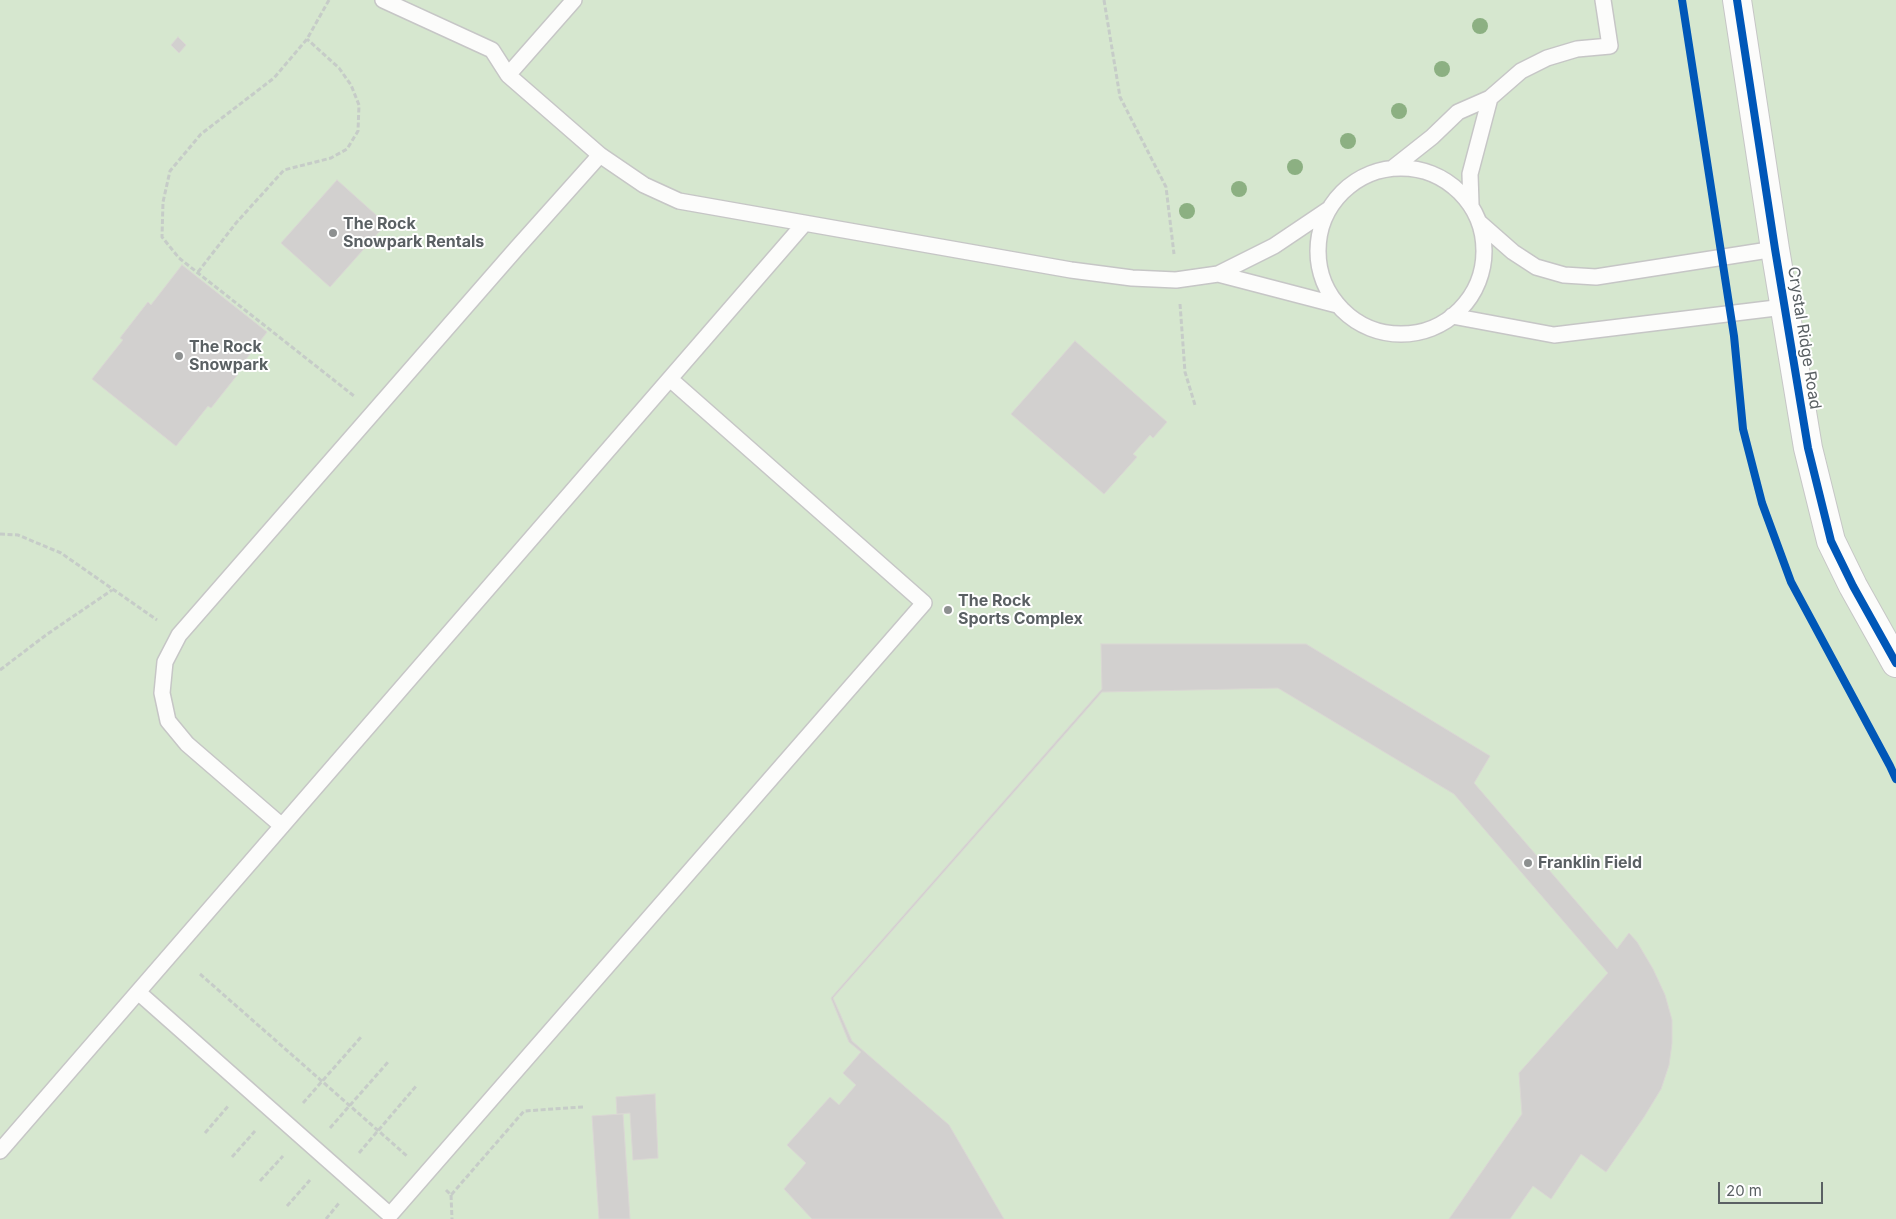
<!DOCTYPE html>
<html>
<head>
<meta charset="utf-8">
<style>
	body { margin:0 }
	#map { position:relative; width:1896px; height:1219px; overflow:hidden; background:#ebe8e5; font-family:Inter,sans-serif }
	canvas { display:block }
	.scale { position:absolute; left:1718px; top:1182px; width:105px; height:22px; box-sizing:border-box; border:2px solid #5a6063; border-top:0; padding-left:6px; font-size:15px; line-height:18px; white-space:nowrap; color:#5a6063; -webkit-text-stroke:4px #fff; paint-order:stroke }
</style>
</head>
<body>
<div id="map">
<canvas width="1896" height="1219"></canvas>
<div class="scale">20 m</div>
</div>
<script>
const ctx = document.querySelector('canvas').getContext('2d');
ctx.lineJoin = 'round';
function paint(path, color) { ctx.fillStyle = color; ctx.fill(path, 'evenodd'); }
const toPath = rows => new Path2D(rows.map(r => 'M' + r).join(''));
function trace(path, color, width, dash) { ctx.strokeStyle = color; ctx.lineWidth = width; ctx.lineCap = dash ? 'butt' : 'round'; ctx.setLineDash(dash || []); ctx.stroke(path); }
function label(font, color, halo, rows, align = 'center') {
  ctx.font = font + ' Inter,sans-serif'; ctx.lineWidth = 4; ctx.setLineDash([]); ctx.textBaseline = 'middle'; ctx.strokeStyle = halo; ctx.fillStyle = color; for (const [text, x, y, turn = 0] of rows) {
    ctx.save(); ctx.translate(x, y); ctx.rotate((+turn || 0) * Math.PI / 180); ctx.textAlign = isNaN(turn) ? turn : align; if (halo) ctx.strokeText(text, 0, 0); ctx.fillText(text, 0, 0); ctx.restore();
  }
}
const green = toPath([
	[0,0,1896,0,1896,1219,0,1219]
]);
const building = toPath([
	[178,37,186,45,179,53,171,45,178,37],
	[337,180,386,224,330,287,281,243,337,180],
	[182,265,267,332,236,372,238,374,211,408,208,406,176,446,92,379,123,340,120,338,148,302,151,305,182,265],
	[1075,341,1167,422,1153,438,1150,435,1133,454,1137,457,1104,494,1011,414,1075,341],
	[1101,644,1306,644,1490,756,1474,783,1617,949,1629,933,1637,942,1653,969,1665,995,1672,1020,1672,1043,1669,1065,1661,1089,1644,1117,1606,1172,1581,1154,1551,1199,1533,1186,1510,1219,1449,1219,1522,1114,1519,1073,1608,973,1454,794,1278,688,1102,692,833,998,852,1041,949,1125,1004,1219,812,1219,784,1189,806,1163,787,1145,830,1097,839,1105,856,1085,843,1073,861,1052,849,1042,831,998,1102,689,1101,644],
	[655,1094,658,1158,633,1160,630,1113,617,1114,616,1097,655,1094],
	[623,1114,630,1219,599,1219,592,1116,623,1114]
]);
const path = toPath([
	[329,0,307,39,274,78,201,134,170,171,163,202,162,237,179,258,354,396],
	[1104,0,1120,97,1166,187,1174,254],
	[198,272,236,223,284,170,331,158,347,149,358,131,359,105,351,85,339,68,307,39],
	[1180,304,1185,372,1195,405],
	[0,534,18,535,61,553,157,620],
	[0,670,46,635,112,590],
	[200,974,407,1156],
	[303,1103,362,1036],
	[330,1128,389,1061],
	[205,1133,229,1105],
	[359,1153,417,1085],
	[232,1157,255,1131],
	[260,1181,283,1156],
	[446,1190,451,1195,524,1111,583,1107],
	[451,1195,452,1219],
	[287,1206,310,1180],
	[326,1219,339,1203]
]);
const service = toPath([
	[383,0,492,50,508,75],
	[574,0,508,75,600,155,644,185,679,201,1071,270,1132,278,1176,280,1218,274,1274,246,1329,209],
	[1394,167,1432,137,1458,112,1490,98,1521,71,1547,58,1577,49,1610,46,1603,0],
	'1318 251a83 83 0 1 1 166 0a83 83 0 1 1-166 0Z',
	[1471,204,1470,174,1490,98],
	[1480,223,1513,252,1536,267,1564,275,1596,277,1775,249],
	[1218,274,1337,305],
	[1452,316,1554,335,1784,307],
	[282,826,187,744,168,721,162,693,165,662,179,635,516,249,600,155],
	[138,992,390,1215,924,603,670,379],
	[0,1151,804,224]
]);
const minor = toPath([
	[1737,0,1775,249,1808,448,1831,541,1853,586,1896,663]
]);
const cycleway = toPath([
	[1682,0,1734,336,1743,429,1762,503,1791,582,1890,766,1896,779],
	[1737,0,1775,249,1808,448,1831,541,1853,586,1896,663]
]);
const trees = [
	[1480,26],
	[1442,69],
	[1399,111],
	[1348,141],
	[1295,167],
	[1239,189],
	[1187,211]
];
const markers = [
	[333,233,5,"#8d9090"],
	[179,356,5,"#8d9090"],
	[948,610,5,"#8d9090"],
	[1528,863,5,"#8d9090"]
];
const poiNames = [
	["The Rock",343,224],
	["Snowpark Rentals",343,242],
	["The Rock",189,347],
	["Snowpark",189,365],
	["The Rock",958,601],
	["Sports Complex",958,619],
	["Franklin Field",1538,863]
];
const streetNames = [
	["Crystal Ridge Road",1804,338,81]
];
paint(green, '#d6e7cf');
paint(building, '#d2d0cf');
trace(building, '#dad7d4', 1);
trace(service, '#c6c6c6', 18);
trace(minor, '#c6c6c6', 30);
trace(path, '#c6ccc8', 3, [5, 2.5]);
trace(service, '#fcfcfb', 15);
trace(minor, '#fcfcfb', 28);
trace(cycleway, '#0057b8', 8);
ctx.fillStyle = '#8cb082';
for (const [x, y] of trees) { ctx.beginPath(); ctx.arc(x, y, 8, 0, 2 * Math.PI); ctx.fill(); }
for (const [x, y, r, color] of markers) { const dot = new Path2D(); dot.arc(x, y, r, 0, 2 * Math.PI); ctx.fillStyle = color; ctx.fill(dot); trace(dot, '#fff', 2); }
label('bold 16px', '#5a6063', '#fff', poiNames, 'left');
label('16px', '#5a6063', '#fff', streetNames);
</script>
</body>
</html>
